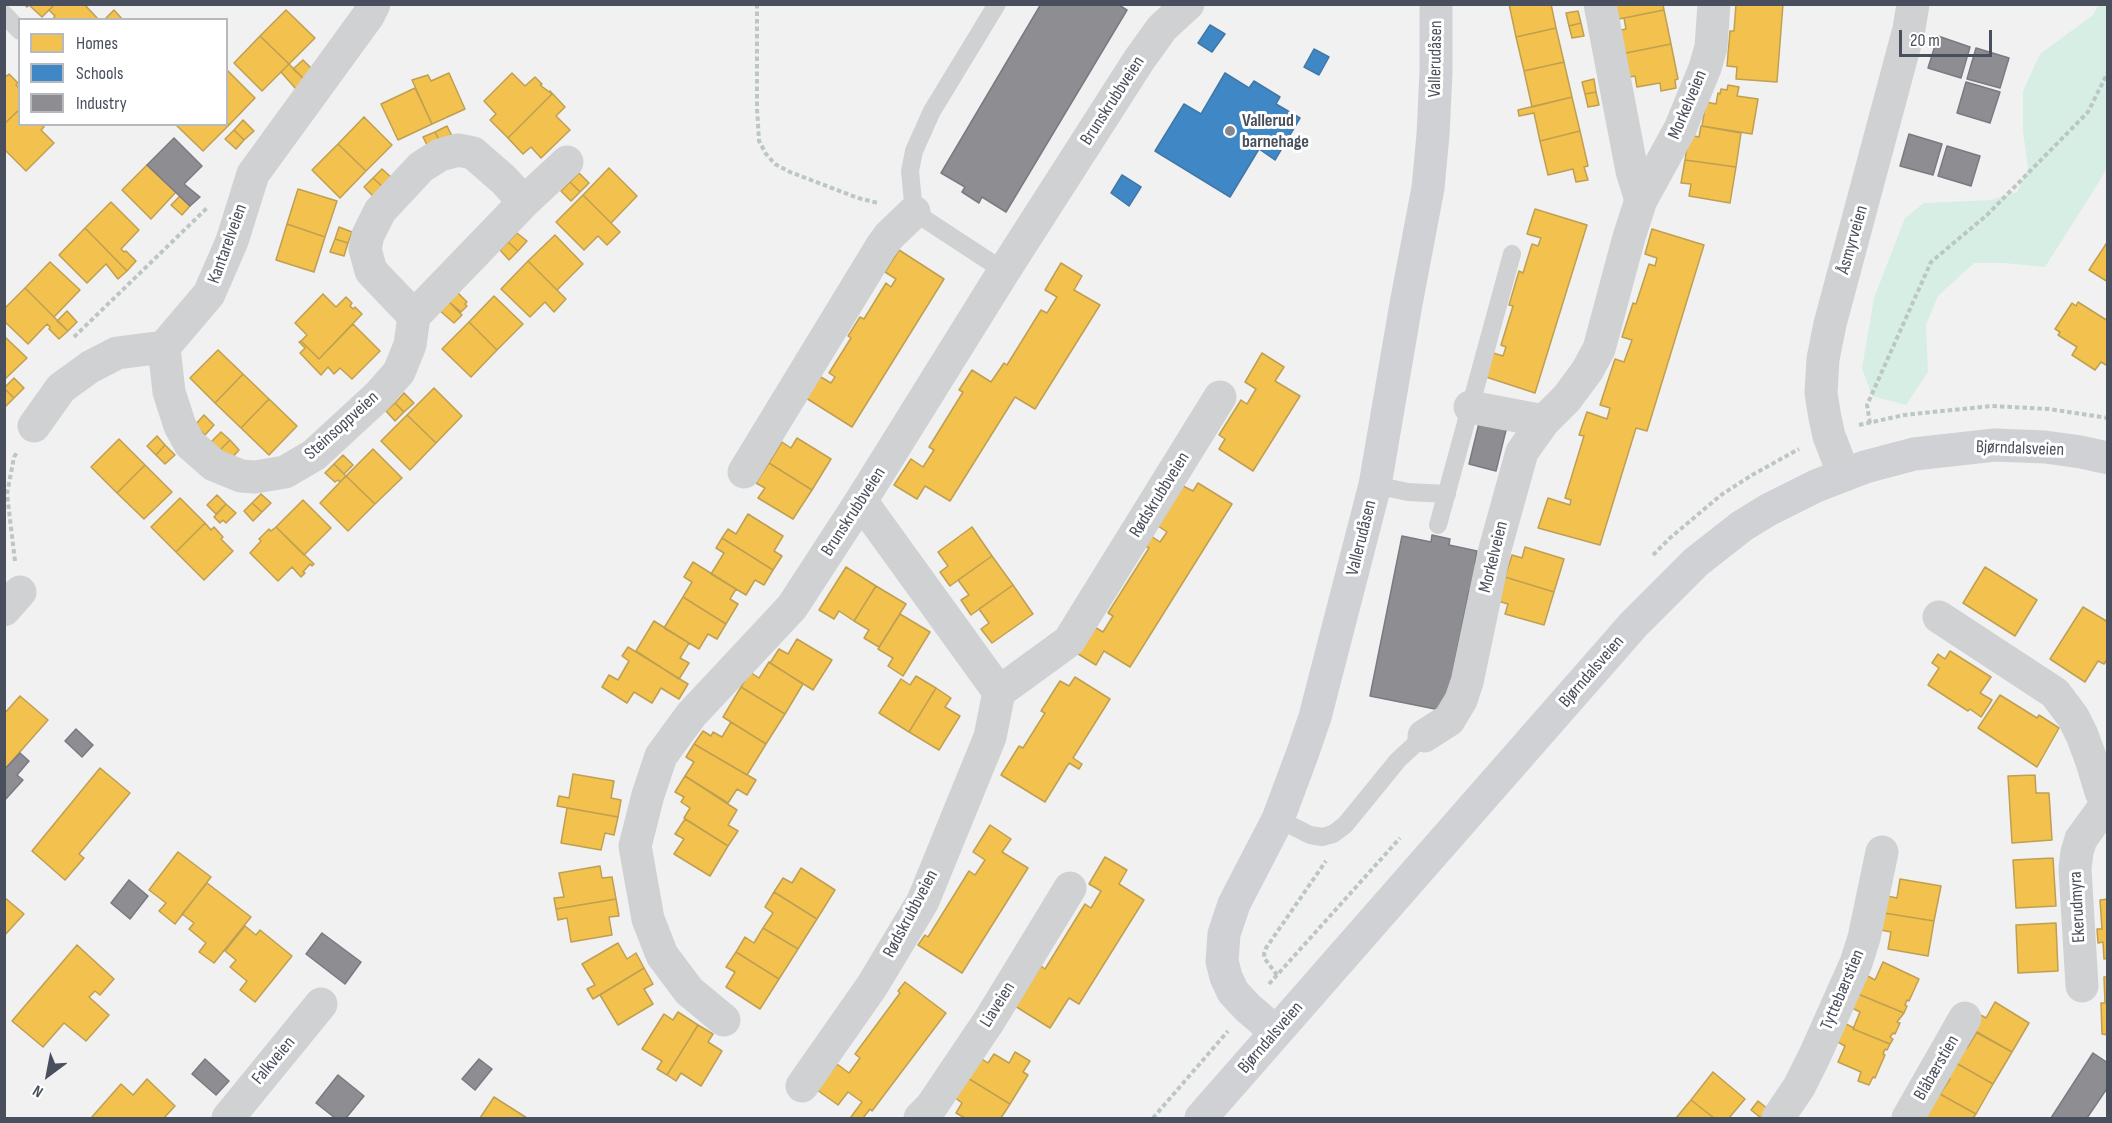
<!DOCTYPE html>
<html>
<head>
<meta charset="utf-8">
<style>
	body { margin:0 }
	#map { position:relative; width:2112px; height:1123px; overflow:hidden; background:#f1f1f1; font-family:"Sofia Sans Condensed",sans-serif }
	canvas { display:block }
	.frame { position:absolute; inset:0; border:6px solid #494f5c; pointer-events:none }
	.legend { position:absolute; left:18px; top:18px; width:210px; height:108px; box-sizing:border-box; background:#fff; border:2px solid #b6b9be; margin:0; padding:8px 10px; list-style:none; font-size:18px; color:#494f5c }
	.legend li { display:flex; align-items:center; gap:12px; height:30px }
	.legend b { width:30px; border:2px solid #b6b9be }
	.north { position:absolute; left:18px; top:1045px; width:60px; height:60px; -webkit-text-stroke:4px #fff; paint-order:stroke; rotate:212deg; font-size:16px; font-weight:700; line-height:24px; text-align:center; color:#494f5c }
	.north::after { content:''; display:block; margin:auto; width:21px; height:27px; background:#494f5c; clip-path:polygon(50% 0,100% 100%,50% 72%,0 100%) }
	.scale { position:absolute; left:1899px; top:30px; width:93px; height:27px; box-sizing:border-box; border:3px solid #494f5c; border-top:0; padding-left:8px; font-size:18px; line-height:21px; white-space:nowrap; color:#494f5c; -webkit-text-stroke:4px #fff; paint-order:stroke }
</style>
</head>
<body>
<div id="map">
<canvas width="2112" height="1123"></canvas>
<div class="frame"></div>
<ul class="legend">
<li><b style="height:16px;background:#f2c14e"></b>Homes</li>
<li><b style="height:16px;background:#3f88c5"></b>Schools</li>
<li><b style="height:16px;background:#8d8d92"></b>Industry</li>
</ul>
<div class="north">N</div>
<div class="scale">20 m</div>
</div>
<script>
const ctx = document.querySelector('canvas').getContext('2d');
ctx.lineJoin = 'round';
function paint(path, color) { ctx.fillStyle = color; ctx.fill(path, 'evenodd'); }
const toPath = rows => new Path2D(rows.map(r => 'M' + r).join(''));
function trace(path, color, width, dash) { ctx.strokeStyle = color; ctx.lineWidth = width; ctx.lineCap = dash ? 'butt' : 'round'; ctx.setLineDash(dash || []); ctx.stroke(path); }
function label(font, color, halo, rows, align = 'center') {
  ctx.font = font + ' "Sofia Sans Condensed",sans-serif'; ctx.lineWidth = 6; ctx.setLineDash([]); ctx.textBaseline = 'middle'; ctx.strokeStyle = halo; ctx.fillStyle = color; for (const [text, x, y, turn = 0] of rows) {
    ctx.save(); ctx.translate(x, y); ctx.rotate((+turn || 0) * Math.PI / 180); ctx.textAlign = isNaN(turn) ? turn : align; if (halo) ctx.strokeText(text, 0, 0); ctx.fillText(text, 0, 0); ctx.restore();
  }
}
const green = toPath([
	[2098,5,2108,5,2108,166,2099,182,2045,267,2004,263,1974,263,1938,296,1926,325,1928,372,1906,405,1872,396,1862,368,1874,298,1905,218,1924,203,1991,200,2017,192,2028,168,2023,131,2023,91,2040,54,2093,15]
]);
const homes = toPath([
	[24,4,55,4,42,17,29,5,27,7,24,4],
	[55,4,84,4,99,20,52,20,55,16,49,10,55,4],
	[1509,4,1551,4,1556,28,1516,37,1509,4],
	[1611,4,1663,4,1664,10,1614,20,1611,4],
	[1736,4,1783,4,1777,82,1736,79,1737,67,1727,66,1730,31,1734,31,1736,4],
	[114,10,123,20,104,20,114,10],
	[286,10,315,38,289,64,260,36,286,10],
	[1664,10,1671,44,1621,54,1616,31,1626,29,1624,18,1664,10],
	[1578,11,1581,23,1569,26,1566,13,1578,11],
	[1581,23,1584,36,1572,38,1569,26,1581,23],
	[1556,28,1564,62,1524,71,1516,37,1556,28],
	[260,36,289,64,262,91,234,63,260,36],
	[1671,44,1678,79,1675,80,1676,88,1661,91,1660,83,1637,87,1635,76,1625,78,1621,54,1671,44],
	[303,60,314,71,305,80,293,69,303,60],
	[1564,62,1572,97,1532,107,1524,71,1564,62],
	[289,64,305,80,296,89,281,72,289,64],
	[227,70,255,98,229,125,226,123,227,70],
	[449,73,465,109,432,124,412,80,428,75,431,81,449,73],
	[512,73,525,86,535,77,542,84,540,85,552,94,508,138,490,120,496,114,484,101,512,73],
	[4,74,7,76,9,74,18,83,16,85,20,89,20,109,4,124,4,74],
	[1594,79,1596,92,1585,94,1582,82,1594,79],
	[1728,85,1739,87,1737,96,1758,99,1752,134,1702,126,1706,102,1716,104,1718,93,1720,94,1721,89,1727,90,1728,85],
	[415,88,432,124,398,140,381,104,415,88],
	[550,91,565,107,556,116,570,130,541,158,531,147,523,154,506,136,508,138,552,94,550,91],
	[1596,92,1599,105,1588,107,1585,94,1596,92],
	[1572,97,1580,131,1540,141,1534,113,1519,116,1518,110,1572,97],
	[20,109,20,124,41,124,44,127,41,130,54,143,26,171,4,149,4,124,20,109],
	[364,117,392,145,366,171,338,144,364,117],
	[243,120,254,131,244,140,234,130,243,120],
	[226,123,229,125,203,151,175,124,226,124,226,123],
	[447,126,453,138,441,144,435,132,447,126],
	[1701,126,1741,133,1736,167,1685,160,1689,135,1699,137,1701,126],
	[234,130,244,140,236,149,225,139,234,130],
	[1580,131,1588,166,1584,167,1588,180,1576,182,1573,169,1548,175,1540,141,1580,131],
	[435,132,441,144,429,149,423,137,435,132],
	[338,144,366,171,340,198,312,170,338,144],
	[1685,160,1736,167,1730,203,1689,196,1691,184,1681,183,1685,160],
	[147,165,176,192,151,219,122,190,147,165],
	[609,168,637,196,611,223,583,195,609,168],
	[382,169,392,178,384,188,373,178,382,169],
	[579,173,589,183,580,192,570,182,579,173],
	[373,178,384,188,374,197,364,187,373,178],
	[570,182,580,192,571,201,561,191,570,182],
	[298,189,337,201,325,237,287,224,298,189],
	[583,195,620,232,607,245,598,236,584,250,556,222,583,195],
	[180,196,190,206,182,215,171,205,180,196],
	[111,202,139,230,121,249,124,252,126,251,136,261,127,271,85,228,111,202],
	[1535,209,1587,225,1535,393,1483,376,1490,352,1503,356,1506,347,1501,345,1513,306,1509,305,1519,271,1523,273,1532,244,1538,246,1541,238,1527,234,1535,209],
	[287,224,325,237,314,272,276,260,287,224],
	[339,227,352,232,348,243,335,239,339,227],
	[85,228,127,271,118,279,106,264,87,283,59,255,85,228],
	[1652,229,1704,245,1647,431,1636,428,1600,545,1538,528,1548,498,1570,505,1571,500,1565,498,1584,436,1579,435,1587,412,1607,419,1610,408,1600,405,1615,359,1624,362,1632,340,1622,337,1633,303,1636,304,1649,264,1655,266,1657,258,1645,254,1652,229],
	[517,233,527,241,518,251,508,242,517,233],
	[555,235,583,264,557,290,528,261,555,235],
	[335,239,348,243,344,256,330,252,335,239],
	[2108,241,2108,282,2089,270,2108,241],
	[508,242,518,251,509,260,500,250,508,242],
	[899,250,944,279,852,427,806,398,819,376,831,383,835,377,829,373,851,338,848,336,860,317,864,319,886,283,891,287,896,279,885,272,899,250],
	[528,261,566,299,554,312,545,302,530,317,501,289,528,261],
	[50,262,80,290,54,317,25,288,50,262],
	[1061,263,1082,276,1074,290,1100,305,1035,409,1015,397,950,501,925,486,917,499,894,485,911,459,923,467,934,450,929,447,963,392,959,390,972,370,991,382,1004,363,1007,365,1041,310,1047,313,1057,297,1045,290,1061,263],
	[25,288,68,331,59,339,49,329,50,327,47,324,28,344,4,321,4,309,25,288],
	[457,292,467,302,465,304,467,306,461,312,448,301,457,292],
	[323,294,336,307,346,297,352,303,350,306,353,309,355,307,362,314,319,359,301,341,307,335,295,323,323,294],
	[494,296,523,324,497,350,469,322,494,296],
	[448,301,462,315,454,323,439,310,448,301],
	[2078,302,2108,321,2108,366,2101,362,2095,370,2072,355,2077,347,2058,335,2060,332,2055,329,2072,303,2076,306,2078,302],
	[67,311,77,322,68,331,57,321,67,311],
	[469,322,497,350,471,377,442,349,469,322],
	[353,324,380,351,352,379,340,368,334,374,328,367,321,375,300,353,305,348,299,342,301,341,319,359,353,324],
	[4,336,27,358,4,380,4,336],
	[218,350,243,374,215,403,190,378,218,350],
	[1262,353,1284,367,1275,381,1300,396,1253,471,1219,449,1225,439,1219,435,1241,400,1247,404,1256,389,1245,382,1262,353],
	[243,374,269,399,241,428,215,403,243,374],
	[14,378,24,388,14,398,4,388,14,378],
	[4,388,14,398,5,407,4,406,4,388],
	[434,388,462,416,436,443,407,415,434,388],
	[404,393,414,403,404,412,395,403,404,393],
	[269,399,297,426,269,455,241,428,269,399],
	[395,403,404,412,395,421,386,411,395,403],
	[204,415,214,425,205,435,195,425,204,415],
	[407,415,436,443,410,470,381,441,407,415],
	[221,432,230,440,220,450,211,442,221,432],
	[157,436,165,445,156,455,147,446,157,436],
	[797,438,831,459,812,490,769,463,782,442,791,448,797,438],
	[119,439,145,465,117,493,91,467,119,439],
	[230,440,239,450,230,460,220,450,230,440],
	[165,445,175,455,165,464,156,455,165,445],
	[373,449,402,478,375,504,346,476,373,449],
	[343,455,353,465,344,474,334,464,343,455],
	[769,463,812,490,793,519,758,498,765,488,756,483,769,463],
	[334,464,346,476,340,482,338,480,335,482,325,473,334,464],
	[145,465,172,492,144,519,117,493,145,465],
	[346,476,375,504,348,531,320,503,346,476],
	[1198,483,1232,504,1130,667,1104,651,1096,665,1075,652,1091,625,1103,632,1113,616,1108,613,1149,548,1145,546,1151,536,1160,542,1167,532,1158,526,1183,486,1193,491,1198,483],
	[261,494,271,503,262,512,252,503,261,494],
	[217,495,226,504,216,514,207,505,217,495],
	[180,498,205,523,176,552,151,527,180,498],
	[303,500,331,528,304,555,276,527,303,500],
	[252,503,262,512,253,521,244,511,252,503],
	[226,504,236,513,226,523,223,520,220,523,214,517,226,504],
	[748,514,783,536,774,551,782,556,773,570,722,538,728,529,736,534,748,514],
	[205,523,211,530,214,527,223,537,221,539,233,551,204,580,176,552,205,523],
	[276,527,314,564,312,566,310,564,303,572,305,573,301,577,292,567,278,581,250,553,261,541,259,539,269,529,271,531,276,527],
	[972,527,992,556,950,586,940,572,948,566,938,552,972,527],
	[722,538,773,570,764,585,755,580,746,595,711,574,724,553,716,548,722,538],
	[1525,547,1564,559,1554,592,1505,577,1512,555,1522,558,1525,547],
	[992,556,1013,585,971,615,961,600,969,595,958,580,992,556],
	[693,562,736,589,730,599,738,604,726,624,683,597,692,582,684,577,693,562],
	[846,567,876,586,854,621,839,611,834,619,819,610,846,567],
	[1985,567,2037,600,2015,636,1963,603,1985,567],
	[1505,577,1554,592,1544,625,1505,614,1508,604,1498,601,1505,577],
	[1013,585,1033,614,992,643,981,629,989,623,979,609,1013,585],
	[876,586,906,604,879,647,864,638,869,630,854,621,876,586],
	[683,597,726,624,717,639,708,634,699,649,664,628,683,597],
	[2083,607,2108,622,2108,658,2104,664,2098,661,2085,682,2050,659,2083,607],
	[900,614,930,632,903,676,888,666,893,658,878,649,900,614],
	[654,621,689,643,680,658,689,663,679,679,636,651,654,621],
	[797,639,832,660,813,690,770,663,779,649,788,654,797,639],
	[628,647,688,684,679,699,661,688,652,703,634,692,627,703,602,687,609,675,618,680,629,661,622,656,628,647],
	[1950,651,1991,677,1980,693,1992,700,1981,717,1970,709,1968,711,1928,685,1939,668,1932,663,1938,654,1945,659,1950,651],
	[769,662,803,684,785,714,741,687,750,672,759,678,769,662],
	[916,676,936,688,909,732,879,713,901,679,910,685,916,676],
	[1075,677,1110,699,1073,758,1082,764,1079,769,1069,763,1045,802,1001,775,1019,746,1023,748,1045,713,1041,711,1060,681,1069,686,1075,677],
	[741,687,785,714,766,744,723,717,741,687],
	[936,688,951,698,945,707,960,716,939,750,909,732,936,688],
	[2000,695,2037,718,2039,715,2059,728,2037,767,1978,728,2000,695],
	[20,696,48,720,4,770,4,714,20,696],
	[731,722,766,744,747,775,694,744,703,731,711,736,713,732,722,737,731,722],
	[694,744,756,780,747,795,737,789,728,803,685,776,694,762,686,757,694,744],
	[100,768,130,793,79,854,84,858,65,880,32,851,100,768],
	[573,774,614,781,611,798,621,800,618,817,557,806,559,796,569,798,573,774],
	[2035,775,2036,793,2049,793,2052,840,2012,843,2008,776,2035,775],
	[685,776,737,810,728,825,738,831,728,846,684,818,690,808,681,802,684,797,675,792,685,776],
	[567,808,618,817,614,835,605,833,601,850,561,843,567,808],
	[685,819,728,846,710,876,674,854,684,839,675,834,685,819],
	[990,825,1011,839,1002,852,1028,868,962,973,918,945,925,935,928,937,969,871,975,875,985,860,973,852,990,825],
	[178,852,211,877,175,924,159,911,166,903,149,890,178,852],
	[1105,857,1127,870,1119,884,1144,900,1079,1004,1069,998,1050,1028,1015,1006,1041,966,1045,969,1085,904,1091,908,1101,891,1089,884,1105,857],
	[2053,858,2056,906,2016,908,2013,860,2053,858],
	[600,866,602,878,612,877,616,899,556,909,554,898,564,897,559,873,600,866],
	[801,868,835,890,817,919,774,892,783,878,792,883,801,868],
	[1900,879,1941,886,1934,921,1884,913,1887,896,1897,898,1900,879],
	[207,883,251,917,214,963,199,952,206,943,189,929,194,923,182,914,207,883],
	[774,892,817,919,798,949,763,928,773,913,765,907,774,892],
	[4,897,24,914,4,936,4,897],
	[616,899,619,916,609,917,612,935,571,942,567,918,558,920,556,909,616,899],
	[2108,899,2108,958,2104,959,2103,942,2098,943,2097,929,2102,929,2100,900,2108,899],
	[1884,913,1934,921,1928,956,1888,949,1891,932,1881,930,1884,913],
	[2056,923,2058,971,2018,973,2016,925,2056,923],
	[245,926,256,935,260,930,292,956,255,1002,240,990,247,981,230,967,236,960,225,951,245,926],
	[763,928,798,949,779,979,736,952,745,937,754,943,763,928],
	[618,943,627,959,636,953,644,968,593,999,587,989,595,985,582,964,618,943],
	[77,945,114,979,100,995,95,991,89,997,109,1015,86,1041,64,1023,43,1047,12,1021,77,945],
	[736,952,779,979,760,1009,726,987,735,972,726,967,736,952],
	[1883,962,1919,979,1909,1001,1907,1000,1905,1005,1907,1006,1904,1013,1858,994,1866,975,1875,980,1883,962],
	[644,968,653,984,644,989,653,1004,618,1025,600,995,644,968],
	[2104,977,2108,977,2108,1035,2102,1034,2101,1003,2105,1003,2104,977],
	[905,982,946,1013,872,1111,870,1109,863,1118,853,1118,851,1117,862,1102,848,1092,838,1105,817,1090,837,1064,849,1073,860,1058,855,1054,900,993,898,991,905,982],
	[1858,994,1904,1013,1897,1022,1900,1023,1895,1034,1893,1033,1890,1037,1893,1039,1890,1044,1853,1029,1860,1012,1852,1008,1858,994],
	[1995,1002,2029,1023,2012,1052,1968,1028,1977,1013,1986,1018,1995,1002],
	[678,1012,698,1025,667,1075,657,1069,662,1061,642,1049,664,1014,673,1020,678,1012],
	[1844,1023,1854,1028,1853,1029,1890,1044,1887,1050,1885,1049,1883,1054,1885,1055,1875,1078,1873,1077,1869,1085,1858,1081,1861,1072,1838,1062,1845,1046,1836,1041,1844,1023],
	[698,1025,713,1034,708,1042,722,1051,701,1086,681,1073,676,1081,667,1075,698,1025],
	[1977,1032,2012,1052,1993,1084,1949,1059,1959,1043,1967,1048,1977,1032],
	[1015,1052,1030,1061,1023,1072,1028,1075,1010,1104,966,1077,979,1057,988,1063,994,1054,1009,1063,1015,1052],
	[1949,1059,1993,1084,1976,1114,1940,1094,1950,1079,1941,1074,1949,1059],
	[1713,1072,1745,1099,1729,1118,1714,1118,1691,1100,1713,1072],
	[966,1077,1010,1104,1001,1118,965,1118,956,1113,962,1103,954,1097,966,1077],
	[147,1079,175,1106,164,1118,91,1118,121,1084,133,1095,147,1079],
	[1940,1094,1976,1114,1973,1118,1915,1118,1940,1094],
	[494,1097,527,1118,480,1118,494,1097],
	[1691,1100,1714,1118,1676,1118,1691,1100],
	[1758,1101,1768,1109,1761,1118,1751,1110,1758,1101]
]);
const schools = toPath([
	[1210,25,1225,34,1212,52,1198,43,1210,25],
	[1314,49,1329,57,1319,75,1304,67,1314,49],
	[1225,73,1249,88,1254,81,1280,97,1276,104,1300,118,1275,160,1259,149,1230,197,1155,151,1184,104,1201,114,1225,73],
	[1122,175,1141,187,1129,206,1111,193,1122,175]
]);
const industry = toPath([
	[1041,4,1117,4,1127,10,1006,212,982,197,979,203,962,192,965,187,941,173,1041,4],
	[1938,36,1970,47,1961,78,1928,68,1938,36],
	[1976,48,2009,58,2000,88,1967,79,1976,48],
	[1966,82,2000,92,1990,123,1957,113,1966,82],
	[1909,134,1942,144,1933,175,1900,166,1909,134],
	[174,138,202,166,184,184,200,197,190,206,147,165,174,138],
	[1947,146,1980,156,1971,186,1938,176,1947,146],
	[1481,415,1508,422,1496,471,1469,464,1481,415],
	[1432,535,1450,539,1449,545,1477,551,1475,563,1480,564,1474,592,1469,591,1445,711,1370,696,1402,536,1431,542,1432,535],
	[76,729,93,745,82,757,65,741,76,729],
	[20,753,29,761,17,775,23,780,4,801,4,770,20,753],
	[129,880,148,896,130,919,111,903,129,880],
	[322,933,361,962,345,984,306,954,322,933],
	[2093,1053,2108,1063,2108,1087,2087,1118,2051,1118,2093,1053],
	[205,1059,229,1081,216,1095,192,1074,205,1059],
	[479,1059,492,1069,475,1090,462,1079,479,1059],
	[338,1075,364,1096,346,1118,335,1118,316,1103,338,1075]
]);
const path = toPath([
	[757,4,757,108,759,141,766,154,775,164,790,172,858,198,878,203],
	[74,337,207,208],
	[1870,423,1867,405,1931,262,1987,215,2088,112,2108,72],
	[1859,425,1904,415,1992,406,2049,409,2108,418],
	[1653,555,1670,538,1721,495,1752,475,1799,449],
	[15,561,7,494,14,457,18,451],
	[1277,975,1265,959,1264,954,1266,948,1326,861],
	[1269,984,1400,838],
	[1153,1118,1228,1031]
]);
const lane = toPath([
	[997,4,932,111,914,151,910,171,914,212,1004,271],
	[4,14,20,31],
	[1375,485,1408,492,1447,494],
	[1438,525,1512,254],
	[1278,819,1310,835,1322,837,1333,834,1345,825,1398,760,1424,736]
]);
const street = toPath([
	[1600,4,1632,171,1641,200],
	[414,316,371,271,365,249,368,235,380,211,421,167,440,155,458,150,473,153,504,180,524,202],
	[164,347,169,392,180,426,190,444,214,465,241,476,255,477,285,472,314,455,378,396,399,372,410,345,414,316,524,202,567,162],
	[1470,407,1544,421],
	[34,426,61,388,90,367,117,353,164,347,209,294,232,241,253,174,368,16,374,4],
	[744,472,881,247,889,236,914,212],
	[1844,475,1829,436,1825,418,1821,393,1823,359,1830,324,1909,29,1913,4],
	[4,610,20,592],
	[1939,617,2055,693,2073,717,2082,735,2092,762,2101,792,2108,800],
	[999,692,1069,641,1220,397],
	[1424,736,1449,720,1461,700,1467,682,1495,549,1522,452,1544,421,1567,398,1587,371,1599,349,1629,237,1641,200,1680,129,1705,68,1711,47,1714,4],
	[2082,986,2075,869,2077,852,2081,839,2108,802],
	[724,1020,689,991,662,955,648,919,635,846,648,795,661,756,691,715,792,607,861,501,1004,271,1139,60,1162,28,1188,4],
	[802,1086,872,986,923,901,990,737,999,692,861,501],
	[228,1118,321,1004],
	[920,1118,931,1107,989,1021,1070,888],
	[1778,1118,1799,1087,1815,1055,1856,963,1864,938,1882,852],
	[1908,1118,1965,1018]
]);
const secondary = toPath([
	[1276,1032,1248,1008,1233,992,1226,977,1222,961,1224,934,1234,904,1278,819,1303,752,1315,717,1375,485,1406,304,1428,188,1433,135,1436,72,1436,4],
	[1201,1118,1634,624,1696,562,1742,526,1768,510,1816,486,1865,467,1914,454,1995,445,2045,447,2081,452,2108,458]
]);
const markers = [
	[1230,131,6,"#848890"]
];
const streetNames = [
	["Vallerudåsen",1436,59,-89],
	["Brunskrubbveien",1113,101,-57],
	["Morkelveien",1688,105,-67],
	["Åsmyrveien",1853,240,-74],
	["Kantarelveien",228,244,-70],
	["Steinsoppveien",342,426,-42],
	["Bjørndalsveien",2020,449,2],
	["Rødskrubbveien",1160,495,-58],
	["Brunskrubbveien",854,512,-57],
	["Vallerudåsen",1362,538,-76],
	["Morkelveien",1494,557,-76],
	["Bjørndalsveien",1592,672,-49],
	["Ekerudmyra",2078,907,-93],
	["Rødskrubbveien",911,914,-62],
	["Tyttebærstien",1843,990,-67],
	["Liaveien",998,1005,-58],
	["Bjørndalsveien",1271,1038,-49],
	["Falkveien",274,1061,-50],
	["Blåbærstien",1937,1068,-60]
];
const poiNames = [
	["Vallerud",1242,121],
	["barnehage",1242,142]
];
paint(green, '#d7eee4');
paint(homes, '#f2c14e');
trace(homes, '#bf9f52', 1.5);
paint(schools, '#3f88c5');
trace(schools, '#4277a6', 1.5);
paint(industry, '#8d8d92');
trace(industry, '#797a82', 1.5);
trace(path, '#bbc6c5', 4, [4.5, 3]);
trace(lane, '#cfd1d3', 18);
trace(street, '#cfd1d3', 33);
trace(secondary, '#d0d1d4', 33);
for (const [x, y, r, color] of markers) { const dot = new Path2D(); dot.arc(x, y, r, 0, 2 * Math.PI); ctx.fillStyle = color; ctx.fill(dot); trace(dot, '#fff', 2); }
label('18px', '#494f5c', '#fff', streetNames);
label('bold 18px', '#494f5c', '#fff', poiNames, 'left');
</script>
</body>
</html>
